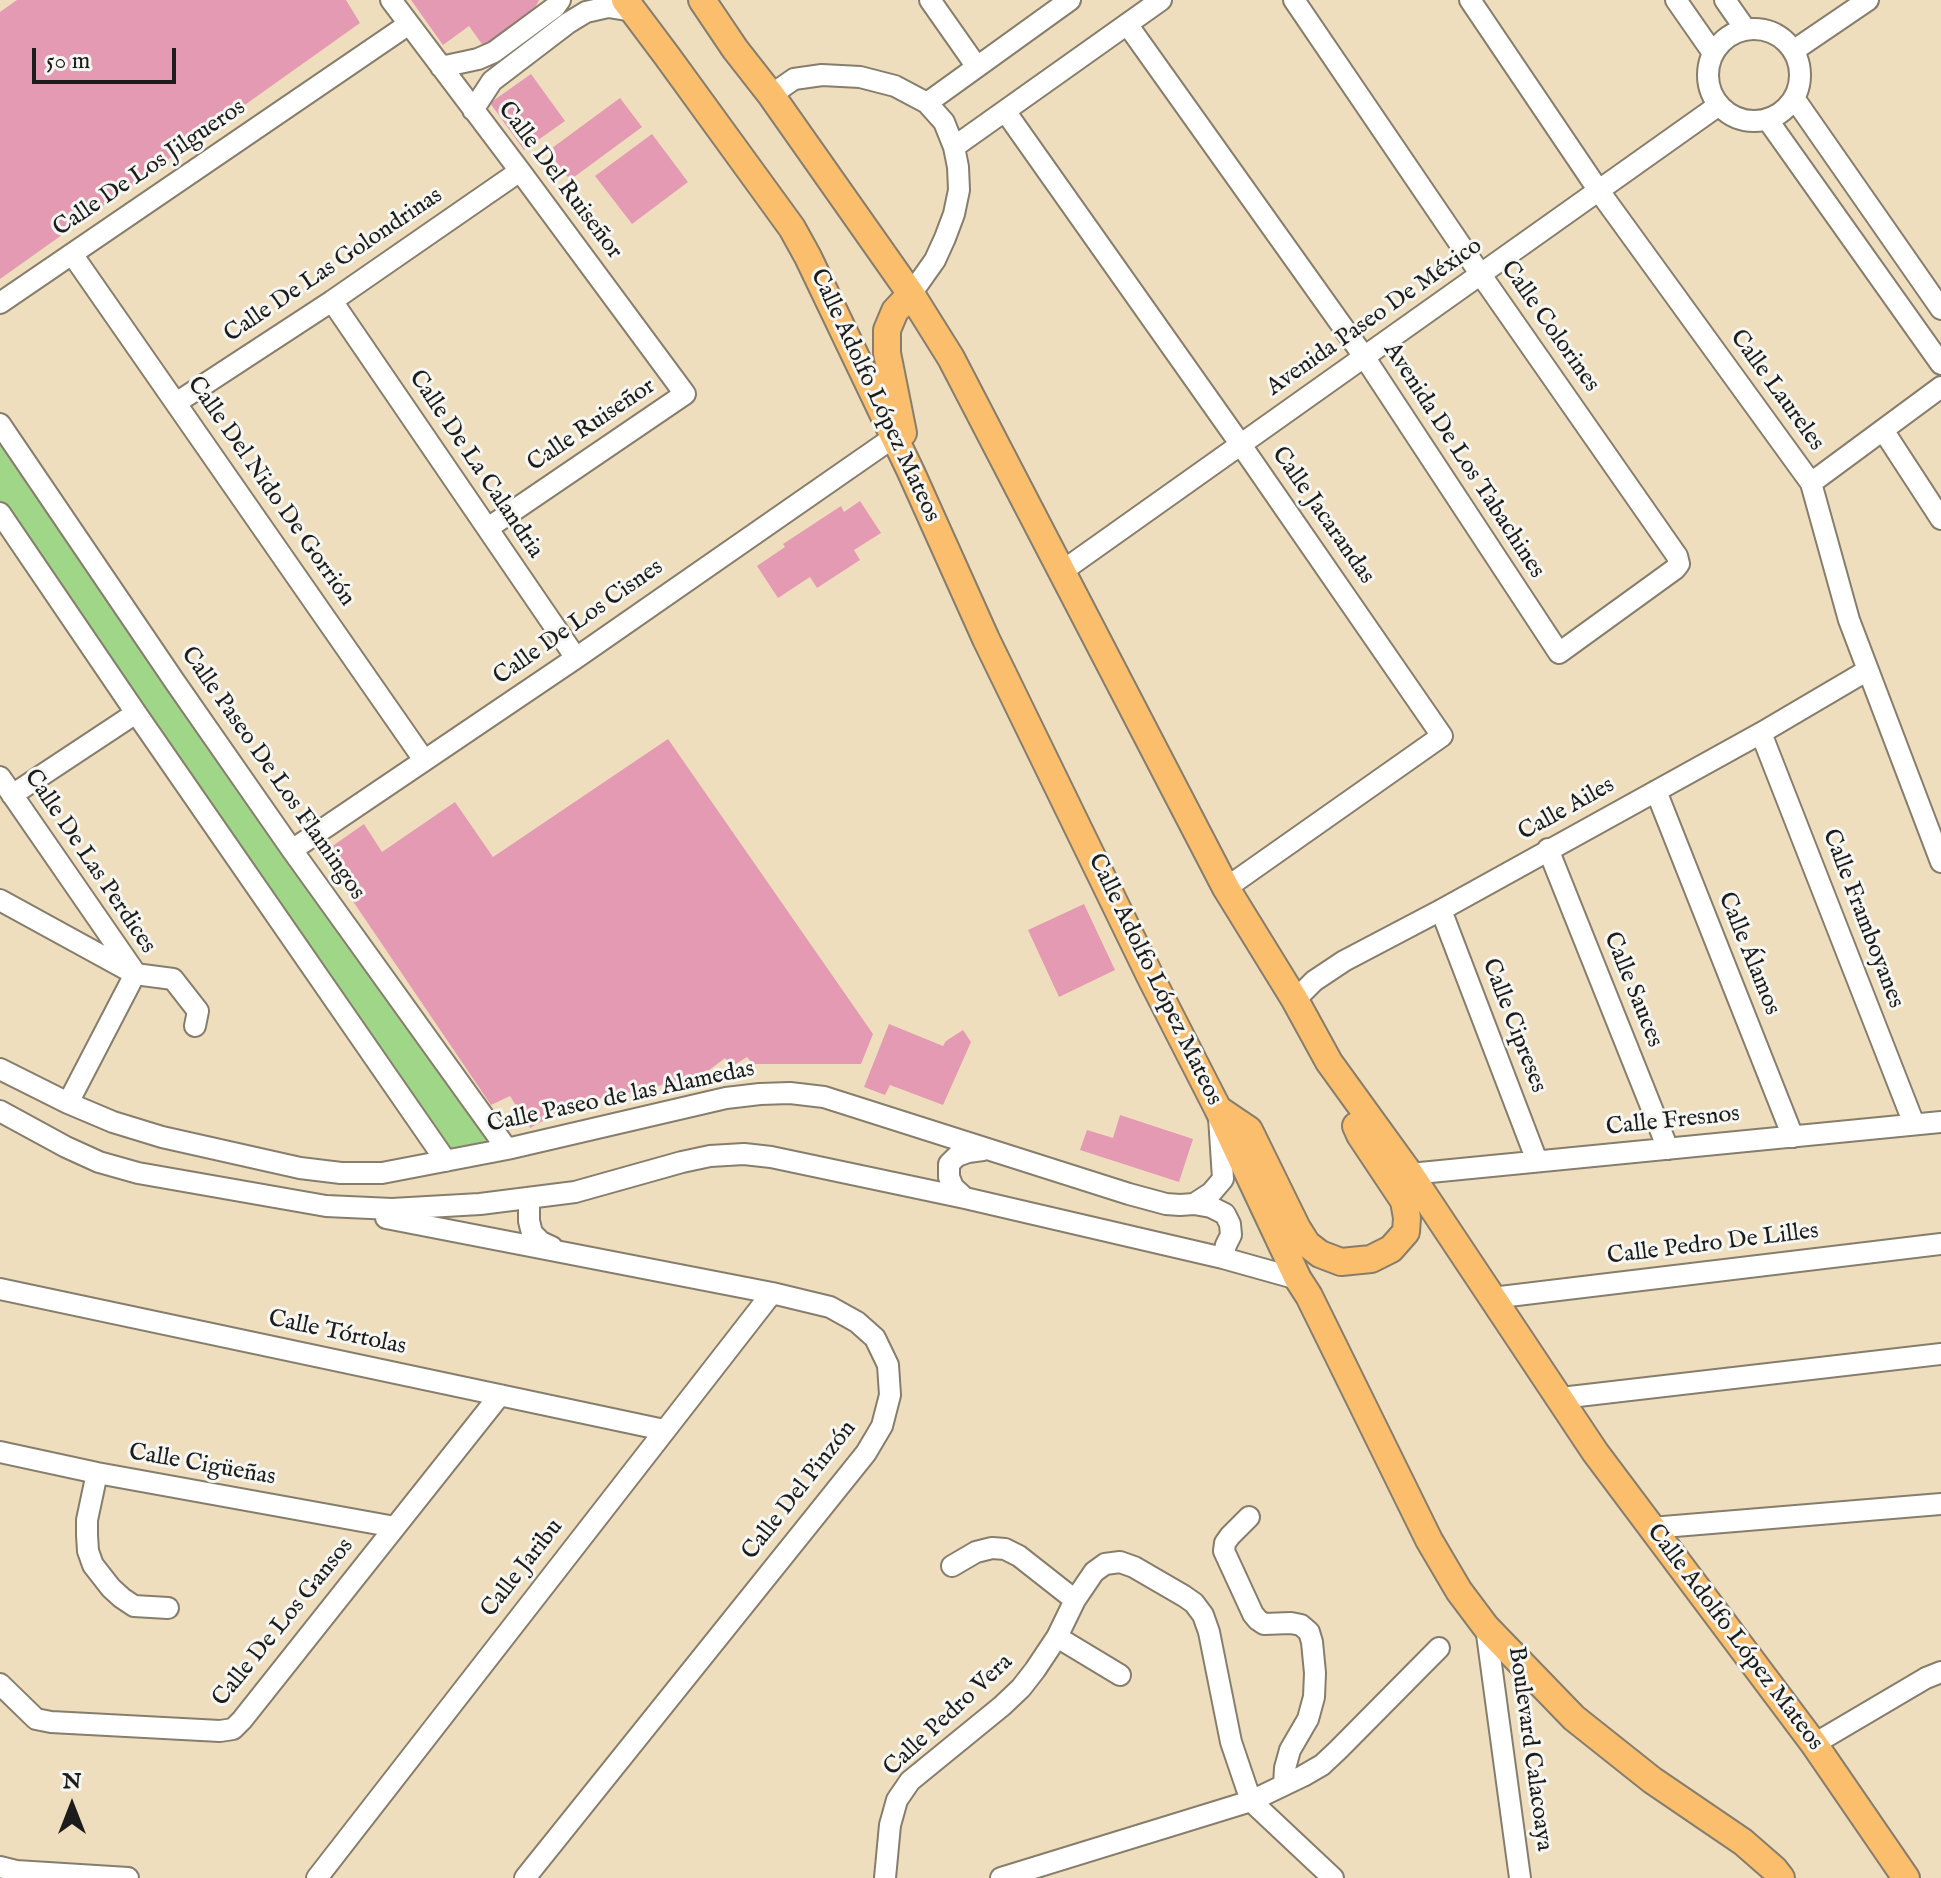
<!DOCTYPE html>
<html>
<head>
<meta charset="utf-8">
<style>
	body { margin:0 }
	#map { position:relative; width:1941px; height:1878px; overflow:hidden; background:#efdebd; font-family:"IM FELL English",serif }
	canvas { display:block }
	.north { position:absolute; left:32px; top:1766px; width:80px; height:80px; -webkit-text-stroke:6px #f6f6f2; paint-order:stroke; rotate:0deg; font-size:22px; font-weight:700; line-height:32px; text-align:center; color:#1c1c1c }
	.north::after { content:''; display:block; margin:auto; width:28px; height:36px; background:#1c1c1c; clip-path:polygon(50% 0,100% 100%,50% 72%,0 100%) }
	.scale { position:absolute; left:32px; top:48px; width:144px; height:36px; box-sizing:border-box; border:4px solid #1c1c1c; border-top:0; padding-left:10px; font-size:24px; line-height:28px; white-space:nowrap; color:#1c1c1c; -webkit-text-stroke:6px #f6f6f2; paint-order:stroke }
</style>
</head>
<body>
<div id="map">
<canvas width="1941" height="1878"></canvas>
<div class="north">N</div>
<div class="scale">50 m</div>
</div>
<script>
const ctx = document.querySelector('canvas').getContext('2d');
ctx.lineJoin = 'round';
function paint(path, color) { ctx.fillStyle = color; ctx.fill(path, 'evenodd'); }
const toPath = rows => new Path2D(rows.map(r => 'M' + r).join(''));
function trace(path, color, width, dash) { ctx.strokeStyle = color; ctx.lineWidth = width; ctx.lineCap = dash ? 'butt' : 'round'; ctx.setLineDash(dash || []); ctx.stroke(path); }
function label(font, color, halo, rows, align = 'center') {
  ctx.font = font + ' "IM FELL English",serif'; ctx.lineWidth = 6; ctx.setLineDash([]); ctx.textBaseline = 'middle'; ctx.strokeStyle = halo; ctx.fillStyle = color; for (const [text, x, y, turn = 0] of rows) {
    ctx.save(); ctx.translate(x, y); ctx.rotate((+turn || 0) * Math.PI / 180); ctx.textAlign = isNaN(turn) ? turn : align; if (halo) ctx.strokeText(text, 0, 0); ctx.fillText(text, 0, 0); ctx.restore();
  }
}
const green = toPath([
	[0,424,507,1149,446,1161,0,510]
]);
const building = toPath([
	[17,0,346,0,360,23,0,279,0,12],
	[411,0,539,0,534,10,484,47,469,26,443,45],
	[531,74,565,121,524,150,490,103],
	[620,98,642,127,570,180,548,151],
	[652,134,688,182,632,224,595,176],
	[860,501,881,533,854,550,860,560,817,588,810,577,778,598,757,566,785,547,783,544,841,506,844,512],
	[668,739,873,1034,861,1064,753,1064,747,1057,731,1067,725,1058,708,1071,652,1088,577,1103,530,1128,510,1096,491,1105,321,854,364,824,382,852,455,802,493,857],
	[1084,904,1115,970,1059,997,1028,930],
	[889,1024,943,1046,946,1041,963,1030,971,1042,943,1105,890,1085,885,1095,864,1087],
	[1120,1115,1193,1139,1179,1182,1080,1150,1087,1130,1113,1138]
]);
const minor = toPath([
	[391,0,520,171,685,394,488,528],
	[930,0,977,67],
	[1470,0,1599,191,1811,483,1849,620,1941,862],
	[1676,0,1713,53],
	[1725,0,1746,30],
	[1127,24,1365,358,1559,653,1675,569,1679,564,1677,556,1481,275,1294,0],
	'1708 75a46 46 0 1 1 92 0a46 46 0 1 1-92 0Z',
	[1793,51,1868,0],
	[441,67,478,59,494,52,555,7,560,0],
	[771,95,794,79,822,75,860,77,895,86,927,103,944,122,954,147,958,167,959,190,954,214,945,238,935,260,911,294],
	[1794,98,1941,309],
	[927,103,1070,0],
	[473,110,492,81,568,23,586,12,608,7,633,11],
	[1005,111,1241,445,1442,736,1226,888],
	[1767,119,1941,364],
	[954,147,1161,0],
	[72,254,424,760],
	[332,301,576,658],
	[0,303,409,24],
	[176,403,332,301,520,171],
	[0,424,175,682,292,850,507,1149],
	[1883,430,1941,519],
	[1811,483,1941,387],
	[0,513,136,713,446,1161],
	[1061,572,1719,105],
	[1761,733,1914,1124],
	[0,777,134,971],
	[1656,791,1793,1137],
	[12,795,136,713],
	[1548,849,1668,1149],
	[292,850,576,658,894,437],
	[0,900,135,974,173,979,198,1011,195,1026],
	[1441,910,1537,1161],
	[1295,1000,1314,981,1344,961,1441,910,1761,733,1868,670],
	[0,1069,68,1103,113,1122,162,1137,300,1168,341,1173,382,1173,507,1149,726,1098,760,1094,790,1093,824,1097,1129,1194,1166,1204,1180,1205,1194,1204,1211,1193,1223,1179,1219,1117],
	[68,1103,135,974],
	[0,1111,66,1147,99,1162,138,1173,326,1206,392,1209,480,1204,575,1192,682,1162,710,1156,744,1154,771,1157,965,1198,1223,1258,1298,1279],
	[1410,1174,1941,1122],
	[529,1198,529,1221,532,1233,541,1242,552,1247],
	[965,1198,953,1187,949,1177,949,1164,957,1156,968,1152,983,1150],
	[1194,1204,1211,1207,1225,1214,1230,1224,1231,1235,1226,1245,1223,1258],
	[386,1218,772,1293,830,1307,857,1322,875,1338,888,1365,890,1395,882,1426,866,1453,525,1878],
	[0,1289,664,1430],
	[1492,1298,1941,1244],
	[1561,1398,1941,1354],
	[0,1452,97,1473,395,1527],
	[97,1473,87,1520,87,1535,88,1551,93,1565,111,1588,122,1598,134,1606,168,1608],
	[1249,1517,1230,1536,1225,1543,1224,1551,1253,1614,1258,1620,1264,1624,1291,1623,1301,1625,1309,1632,1312,1642,1315,1673,1314,1697,1308,1719,1290,1750,1285,1768,1284,1785],
	[1651,1528,1941,1504],
	[952,1566,976,1552,992,1548,1005,1549,1019,1556,1075,1600],
	[1486,1627,1520,1878],
	[1057,1637,1120,1675],
	[0,1684,36,1719,51,1722,220,1731,233,1729,242,1720,500,1395],
	[1814,1744,1926,1678,1941,1672],
	[0,1867,16,1871,128,1878],
	[317,1878,772,1293],
	[885,1878,890,1825,897,1800,910,1781,1002,1706,1021,1688,1035,1670,1057,1637,1075,1600,1094,1572,1105,1564,1120,1562,1134,1567,1184,1596,1194,1603,1203,1615,1209,1632,1231,1742,1251,1801,1333,1878],
	[1001,1878,1251,1801,1303,1776,1322,1765,1338,1750,1439,1648]
]);
const major = toPath([
	[625,0,667,56,792,228,808,257,911,472,986,639,1151,978,1218,1109,1298,1279,1309,1296,1429,1540,1459,1591,1486,1627,1574,1718,1652,1780,1743,1842,1774,1869,1781,1878],
	[702,0,735,49,771,95,911,294,951,358,1226,888,1295,1000,1329,1062,1410,1174,1595,1452,1814,1744,1906,1878],
	[903,433,887,353,887,330,895,311,911,294],
	[1218,1109,1249,1130,1297,1228,1307,1244,1320,1254,1341,1262,1371,1259,1391,1249,1406,1232,1407,1218,1404,1201,1360,1135,1356,1126]
]);
const streetNames = [
	["Calle De Los Jilgueros",150,169,-34],
	["Calle Del Ruiseñor",559,181,53],
	["Calle De Las Golondrinas",334,266,-34],
	["Avenida Paseo De México",1375,318,-35],
	["Calle Colorines",1549,327,55],
	["Calle Laureles",1776,391,54],
	["Calle Adolfo López Mateos",874,396,65],
	["Calle Ruiseñor",592,426,-34],
	["Avenida De Los Tabachines",1463,461,57],
	["Calle De La Calandria",475,465,56],
	["Calle Del Nido De Gorrión",270,492,55],
	["Calle Jacarandas",1322,516,55],
	["Calle De Los Cisnes",579,623,-35],
	["Calle Paseo De Los Flamingos",272,774,55],
	["Calle Ailes",1567,810,-29],
	["Calle De Las Perdices",89,862,56],
	["Calle Framboyanes",1862,919,69],
	["Calle Álamos",1748,954,68],
	["Calle Adolfo López Mateos",1154,980,64],
	["Calle Sauces",1632,990,68],
	["Calle Cipreses",1513,1026,69],
	["Calle Paseo de las Alamedas",621,1098,-12],
	["Calle Fresnos",1673,1122,-6],
	["Calle Pedro De Lilles",1713,1245,-7],
	["Calle Tórtolas",337,1334,12],
	["Calle Cigüeñas",202,1466,10],
	["Calle Del Pinzón",800,1491,-52],
	["Calle Jaribu",523,1569,-52],
	["Calle De Los Gansos",284,1623,-51],
	["Calle Adolfo López Mateos",1734,1638,53],
	["Calle Pedro Vera",949,1716,-43],
	["Boulevard Calacoaya",1529,1749,82]
];
paint(green, '#a0d687');
paint(building, '#e49ab2');
trace(minor, '#867d6c', 24);
trace(major, '#867d6c', 30);
trace(minor, '#fff', 20);
trace(major, '#fabe6d', 26);
label('24px', '#1c1c1c', '#f6f6f2', streetNames);
</script>
</body>
</html>
